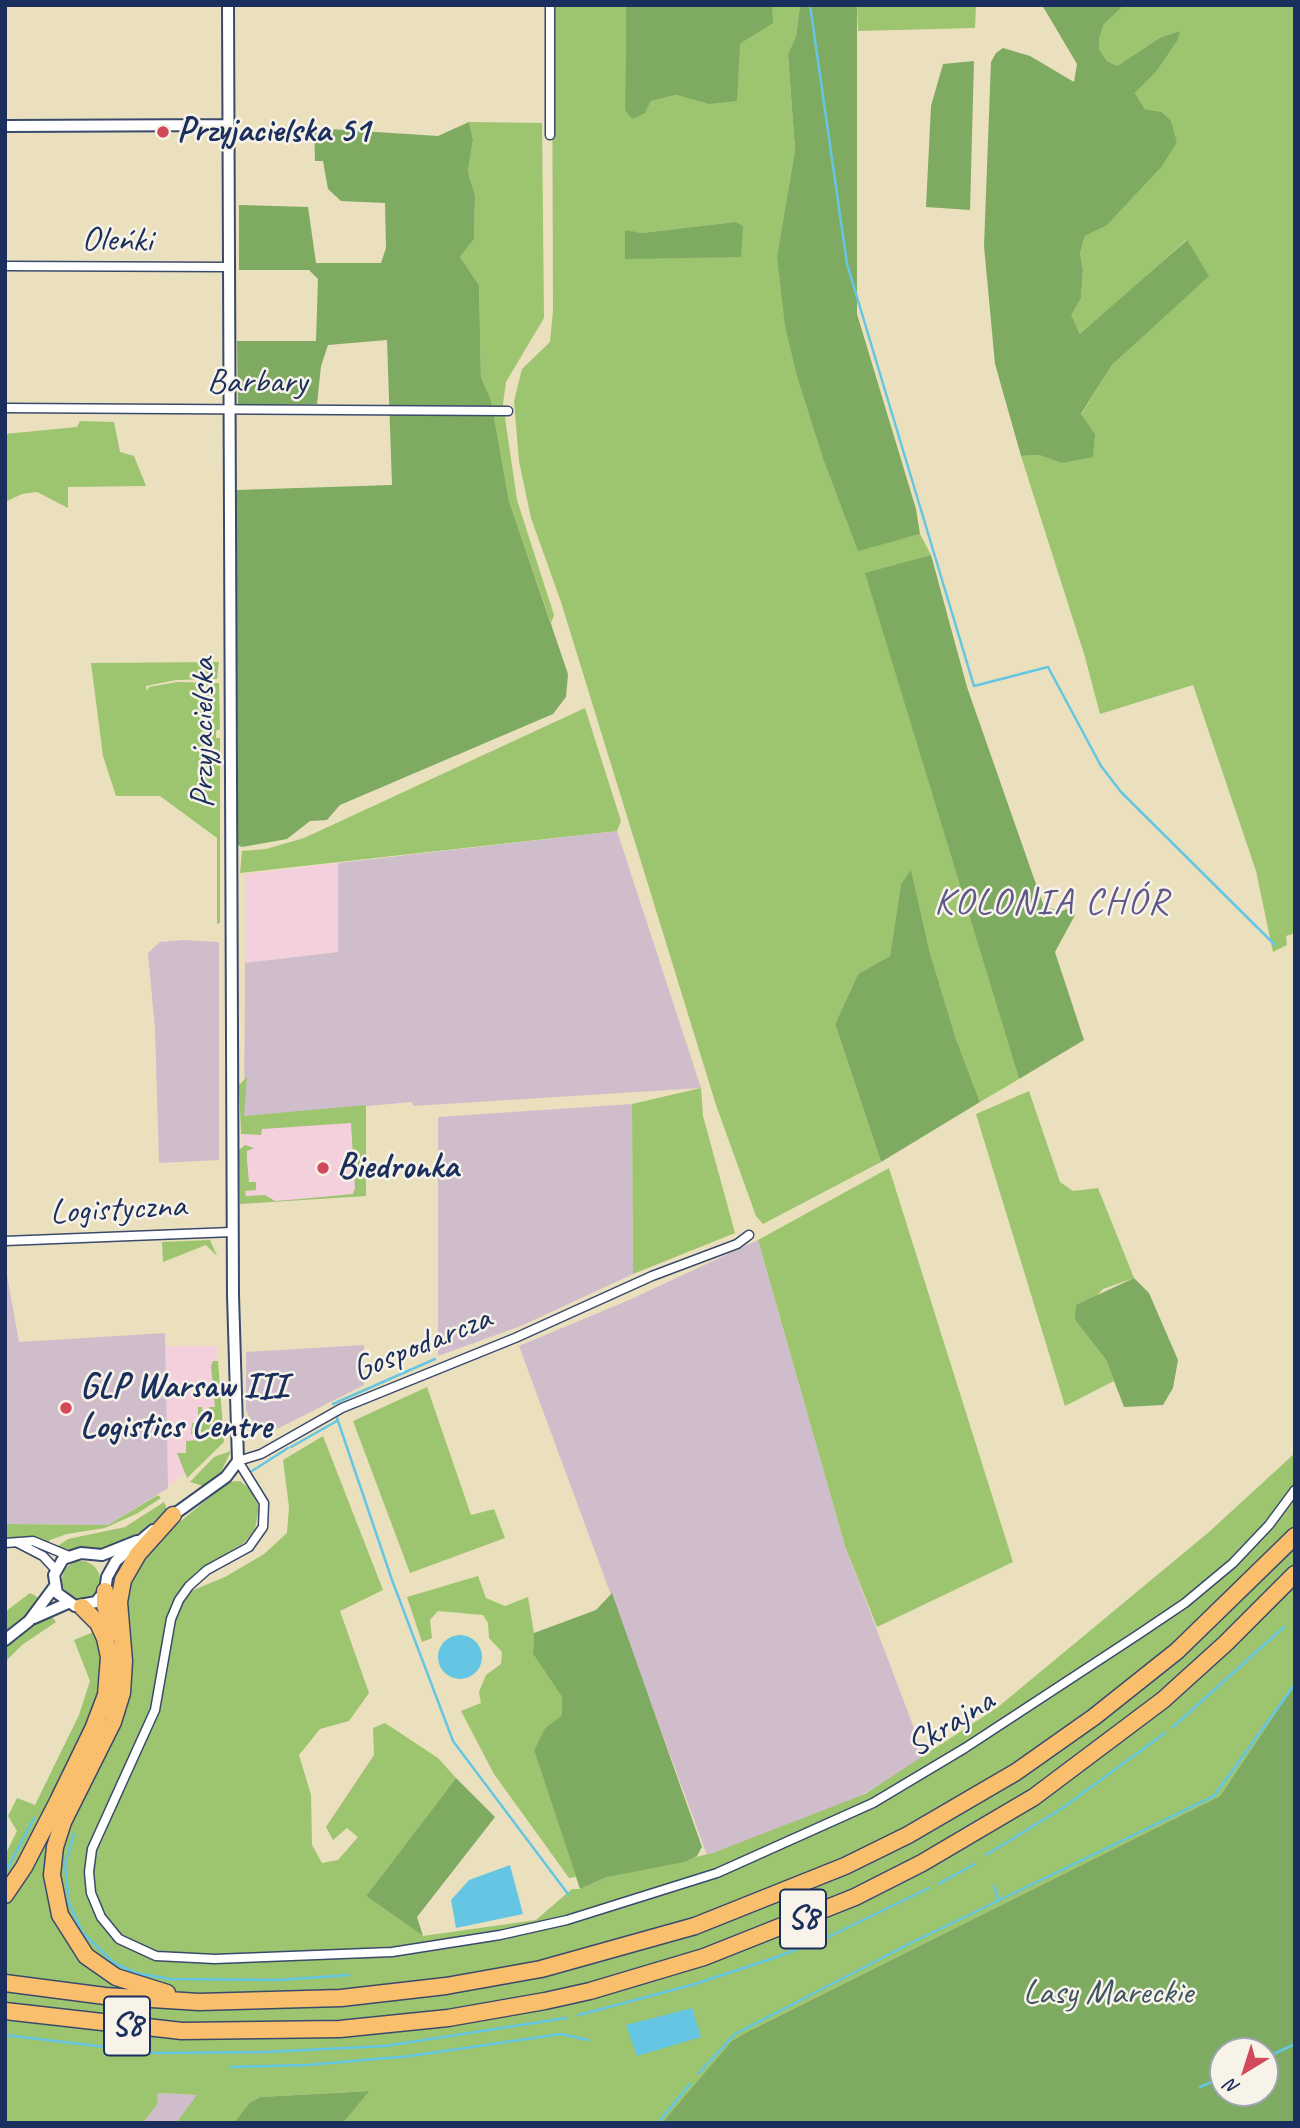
<!DOCTYPE html>
<html>
<head>
<meta charset="utf-8">
<style>
	body { margin:0 }
	#map { position:relative; width:1300px; height:2128px; overflow:hidden; background:#eae0be; font-family:Caveat,sans-serif }
	canvas { display:block }
	.frame { position:absolute; inset:0; border:7px solid #1b2f5e; pointer-events:none }
	.north { position:absolute; left:1209px; top:2037px; width:70px; height:70px; box-sizing:border-box; background:#f7f3e8; border:2px solid #9fa5b1; border-radius:50%; rotate:218deg; font-size:19px; font-weight:700; line-height:28px; text-align:center; color:#1b2f5e }
	.north::after { content:''; display:block; margin:auto; width:24px; height:32px; background:#d1495b; clip-path:polygon(50% 0,100% 100%,50% 72%,0 100%) }
</style>
</head>
<body>
<div id="map">
<canvas width="1300" height="2128"></canvas>
<div class="frame"></div>
<div class="north">N</div>
</div>
<script>
const ctx = document.querySelector('canvas').getContext('2d');
ctx.lineJoin = 'round';
function paint(path, color) { ctx.fillStyle = color; ctx.fill(path, 'evenodd'); }
const toPath = rows => new Path2D(rows.map(r => 'M' + r).join(''));
function trace(path, color, width, dash) { ctx.strokeStyle = color; ctx.lineWidth = width; ctx.lineCap = dash ? 'butt' : 'round'; ctx.setLineDash(dash || []); ctx.stroke(path); }
function label(font, color, halo, rows, align = 'center') {
  ctx.font = font + ' Caveat,sans-serif'; ctx.lineWidth = 5; ctx.setLineDash([]); ctx.textBaseline = 'middle'; ctx.strokeStyle = halo; ctx.fillStyle = color; for (const [text, x, y, turn = 0] of rows) {
    ctx.save(); ctx.translate(x, y); ctx.rotate((+turn || 0) * Math.PI / 180); ctx.textAlign = isNaN(turn) ? turn : align; if (halo) ctx.strokeText(text, 0, 0); ctx.fillText(text, 0, 0); ctx.restore();
  }
}
const built = toPath([
	[338,863,339,952,245,963,245,874],
	[366,1122,366,1196,243,1204,242,1129],
	[165,1346,217,1346,215,1432,187,1472,168,1486]
]);
const industrial = toPath([
	[617,831,701,1088,413,1106,412,1102,244,1117,245,963,338,952,338,863],
	[184,940,219,942,219,1160,159,1163,155,1029,148,953,160,942],
	[632,1104,633,1274,521,1326,438,1356,438,1117],
	[758,1240,845,1546,925,1757,864,1794,783,1835,707,1855,519,1346,629,1300],
	[5,1264,19,1342,165,1333,168,1488,108,1525,5,1524],
	[364,1345,364,1385,267,1434,249,1417,246,1410,246,1352],
	[156,2093,198,2095,176,2123,143,2123,158,2103]
]);
const green = toPath([
	[552,5,626,5,625,110,645,113,651,101,676,95,708,104,740,44,772,23,772,5,800,5,796,36,788,56,795,150,777,256,798,380,823,459,858,550,920,534,931,555,866,574,1019,1079,980,1102,956,1039,930,953,911,871,901,884,890,956,858,974,835,1024,881,1162,763,1224,756,1216,716,1105,561,602,531,518,519,461,514,401,522,369,550,342,553,310],
	[735,222,741,257,689,257,625,231,642,233],
	[857,5,976,5,975,28,858,31],
	[1124,5,1295,5,1295,933,1286,936,1287,945,1273,952,1256,871,1193,685,1100,714,1085,657,1021,456,1039,455,1061,463,1095,434,1081,415,1112,365,1208,276,1186,240,1081,335,1070,315,1081,298,1083,270,1080,253,1085,236,1106,226,1177,142,1170,121,1162,112,1145,109,1135,93,1155,73,1180,31,1161,37,1117,66,1107,61,1099,49,1099,39,1102,25],
	[469,122,542,123,544,318,506,382,503,404,517,500,554,615,551,623,557,649,237,728,237,697,551,623,509,501,491,400,481,377,479,285,460,257,474,239,475,195,468,172,473,139],
	[80,421,114,422,120,452,134,456,146,486,68,487,68,508,37,492,22,494,5,502,5,434,77,427],
	[219,662,217,679,176,680,146,686,147,691,149,687,177,682,219,683,220,729,216,731,216,738,220,738,220,923,217,924,217,838,160,796,116,796,103,756,91,663],
	[585,708,621,821,617,831,240,873,242,851,266,849,304,838],
	[247,1077,244,1116,366,1105,366,1196,240,1204,239,1150,245,1145,254,1148,247,1151,247,1161,249,1182,256,1182,256,1190,245,1191,246,1196,265,1195,275,1201,300,1199,353,1194,355,1188,351,1123,262,1129,261,1135,241,1134,239,1085],
	[701,1088,703,1116,735,1233,633,1274,632,1104],
	[1029,1091,1060,1182,1073,1191,1098,1188,1134,1278,1103,1289,1075,1320,1106,1360,1114,1381,1065,1406,976,1114],
	[889,1168,1013,1562,877,1627,845,1546,758,1240],
	[210,1240,217,1256,218,1290,217,1256,206,1245,163,1262,162,1242],
	[213,1361,218,1361,224,1442,187,1478,177,1453,186,1453,186,1441,199,1440,199,1434,191,1434,192,1423,198,1423,198,1407,202,1407,203,1415,209,1414,209,1407,215,1407,211,1366],
	[427,1387,471,1515,494,1509,505,1538,410,1573,353,1421],
	[323,1436,383,1590,340,1611,369,1693,349,1721,320,1729,299,1755,311,1795,312,1845,322,1863,338,1860,358,1837,347,1828,333,1840,326,1827,374,1755,373,1728,385,1723,438,1758,456,1778,366,1896,423,1936,536,1920,572,1889,580,1889,607,1877,713,1853,865,1794,998,1707,1209,1532,1295,1453,1295,1684,1220,1796,753,2029,705,2075,662,2123,343,2123,367,2091,260,2097,249,2103,234,2123,176,2123,197,2095,157,2093,158,2103,143,2123,5,2123,5,1855,17,1831,8,1816,17,1798,35,1805,79,1715,90,1681,74,1640,115,1623,108,1600,117,1565,137,1548,126,1583,158,1540,228,1482,240,1481,250,1489,259,1507,255,1529,244,1543,196,1572,174,1598,225,1577,264,1554,287,1533,289,1507,283,1460],
	[231,1451,219,1476,203,1486,190,1482,214,1457],
	[158,1495,161,1498,138,1513,105,1528,67,1534,50,1540,47,1544,5,1537,5,1524,108,1525],
	[164,1502,167,1509,165,1515,131,1538,106,1551,66,1551,55,1548,68,1539,125,1527],
	'62 1580a19 19 0 1 1 38 0a19 19 0 1 1-38 0Z',
	[478,1576,486,1598,505,1606,528,1597,534,1633,533,1654,562,1697,562,1715,545,1728,534,1750,576,1877,569,1878,494,1774,461,1711,481,1703,479,1692,486,1675,501,1664,502,1652,489,1638,488,1623,483,1615,438,1611,430,1620,432,1638,422,1642,407,1597],
	[30,1593,36,1596,56,1622,22,1645,5,1662,5,1612]
]);
const forest = toPath([
	[626,5,772,5,773,23,740,44,737,101,708,104,676,95,651,101,645,113,632,119,625,110],
	[800,5,857,5,857,314,916,509,920,534,858,551,823,459,798,380,785,326,777,256,795,150,788,55,796,36],
	[1042,5,1124,5,1103,25,1099,39,1099,49,1107,61,1117,66,1161,37,1180,31,1177,41,1155,73,1135,93,1145,109,1162,112,1171,121,1177,142,1162,166,1106,226,1085,236,1080,253,1083,270,1081,298,1071,315,1080,334,1187,240,1209,276,1112,365,1081,414,1095,434,1093,457,1061,463,1039,455,1021,456,995,364,984,246,991,62,996,53,1003,48,1030,56,1074,82,1077,64],
	[974,61,970,210,926,207,931,106,943,64],
	[469,122,473,139,468,172,475,195,474,239,460,257,479,285,481,377,491,400,509,501,568,674,566,697,553,714,340,805,327,820,310,821,287,839,242,847,238,845,236,490,392,485,387,340,328,345,321,366,317,404,238,406,237,341,316,341,318,279,309,270,239,270,239,205,308,207,316,263,381,263,386,248,385,203,341,201,328,189,323,161,315,161,314,128,438,136],
	[735,222,743,226,741,257,625,259,625,230,642,233],
	[931,555,967,687,1044,907,1062,911,1072,907,1075,915,1055,952,1084,1040,1019,1079,865,573],
	[911,870,930,953,956,1039,980,1102,881,1162,835,1024,858,974,890,956,901,884],
	[1134,1278,1149,1293,1178,1360,1173,1388,1163,1405,1124,1407,1106,1360,1075,1320,1076,1305],
	[612,1593,702,1847,697,1856,684,1862,607,1877,580,1889,534,1750,545,1728,562,1715,562,1697,533,1654,534,1633,596,1610],
	[1295,1684,1295,2123,662,2123,732,2041,753,2029,1220,1796],
	[1223,2051,1265,2051,1265,2093,1223,2093],
	[456,1778,495,1817,417,1917,423,1936,366,1896],
	[369,2091,343,2123,234,2123,249,2103,260,2097]
]);
const water = toPath([
	'438 1657a22 22 0 1 1 44 0a22 22 0 1 1-44 0Z',
	[510,1865,523,1914,456,1928,451,1900,469,1880],
	[692,2008,701,2037,637,2056,626,2025]
]);
const stream = toPath([
	[810,5,847,264,974,686,1048,667,1101,766,1121,792,1275,945],
	[333,1404,435,1359],
	[337,1418,392,1580,453,1741,568,1894],
	[291,1447,337,1421],
	[252,1471,288,1448],
	[1173,1727,1284,1627],
	[74,1834,65,1864,69,1903,82,1932,114,1963,136,1973,170,1979,278,1980,349,1975],
	[986,1855,1061,1809,1165,1733],
	[5,1873,34,1818],
	[938,1884,975,1864],
	[994,1886,999,1901],
	[579,2015,695,1984,774,1958,826,1938,929,1888],
	[5,2035,155,2053,264,2052,385,2046,566,2018],
	[1265,2058,1295,2044],
	[231,2067,307,2065,410,2056,561,2034,588,2040],
	[698,2074,735,2034,911,1943,1214,1796,1295,1684],
	[1200,2087,1223,2077],
	[658,2123,690,2084]
]);
const minor = toPath([
	[550,5,550,135],
	[5,266,228,267],
	[5,408,508,411],
	[749,1235,737,1244,652,1276,515,1338,342,1408,261,1454,238,1461,264,1503,263,1527,249,1547,207,1570,189,1586,179,1600,171,1619,155,1710,92,1849,89,1872,91,1893,101,1917,119,1939,156,1956,215,1959,392,1952,500,1935,567,1920,717,1873,873,1803,965,1748,1139,1634,1185,1603,1233,1563,1269,1525,1295,1490],
	[5,1241,232,1232],
	[5,1543,33,1541,69,1556],
	[18,1543,43,1556,56,1570]
]);
const tertiary = toPath([
	[5,126,228,125],
	[169,1518,226,1477,238,1461,233,1295,228,5],
	[137,1541,102,1555,81,1553,63,1559,54,1575,57,1593,75,1606,96,1602,105,1591,107,1577,116,1561,153,1530],
	[34,1618,68,1603],
	[5,1640,29,1621,55,1586]
]);
const motorway = toPath([
	[105,1591,105,1606,117,1633],
	[5,1895,24,1867,58,1801,93,1729,106,1695,109,1657,105,1638,98,1623,82,1607],
	[5,1983,105,1996,199,2002,341,1998,446,1986,541,1969,695,1926,845,1866,908,1835,1016,1772,1094,1717,1177,1651,1295,1536],
	[167,1993,116,1977,86,1956,60,1915,52,1875,55,1847,63,1822,113,1722,122,1693,124,1661,119,1602,123,1580,138,1554,173,1515],
	[5,2011,182,2031,340,2029,448,2018,545,2001,590,1991,704,1957,855,1897,922,1863,1034,1797,1163,1700,1226,1643,1295,1574]
]);
const markers = [
	[163,132,7,"#d1495b"],
	[323,1168,7,"#d1495b"],
	[66,1408,7,"#d1495b"]
];
const shields = [
	[803,1919,46],
	[127,2026,46]
];
const shieldNames = [
	["S8",803,1919],
	["S8",127,2026]
];
const poiNames = [
	["Przyjacielska 51",177,132],
	["Biedronka",337,1168],
	["GLP Warsaw III",80,1388],
	["Logistics Centre",80,1428]
];
const streetNames = [
	["Oleńki",117,241,1],
	["Barbary",257,383],
	["Przyjacielska",204,733,-90],
	["Logistyczna",118,1210,-3],
	["Gospodarcza",422,1345,-22],
	["Skrajna",951,1724,-32]
];
const parkNames = [
	["Lasy Mareckie",1108,1994]
];
const neighbourhoodNames = [
	["KOLONIA CHÓR",1052,903]
];
paint(built, '#f4cfdc');
paint(industrial, '#d0bdcc');
paint(green, '#9dc46f');
paint(forest, '#7eaa62');
paint(water, '#65c6e3');
trace(stream, '#65c6e3', 2.5);
trace(minor, '#3a4a6c', 11);
trace(tertiary, '#3a4a6c', 14);
trace(motorway, '#3a4a6c', 19);
trace(minor, '#fff', 8);
trace(tertiary, '#fff', 10);
trace(motorway, '#f9bf6c', 16);
for (const [x, y, r, color] of markers) { const dot = new Path2D(); dot.arc(x, y, r, 0, 2 * Math.PI); ctx.fillStyle = color; ctx.fill(dot); trace(dot, '#f7f3e8', 2.5); }
for (const [x, y, w] of shields) { const box = new Path2D(); box.roundRect(x - w / 2, y - 29.5, w, 59, 5); ctx.fillStyle = '#f7f3e8'; ctx.fill(box); trace(box, '#1b2f5e', 2); }
label('bold 33px', '#1b2f5e', null, shieldNames);
label('bold 35px', '#1b2f5e', '#f7f3e8', poiNames, 'left');
label('35px', '#1b2f5e', '#f7f3e8', streetNames);
label('35px', '#3c5462', '#f7f3e8', parkNames);
ctx.letterSpacing = '2px';
label('37px', '#5f578a', '#f7f3e8', neighbourhoodNames);
ctx.letterSpacing = '0px';
</script>
</body>
</html>
